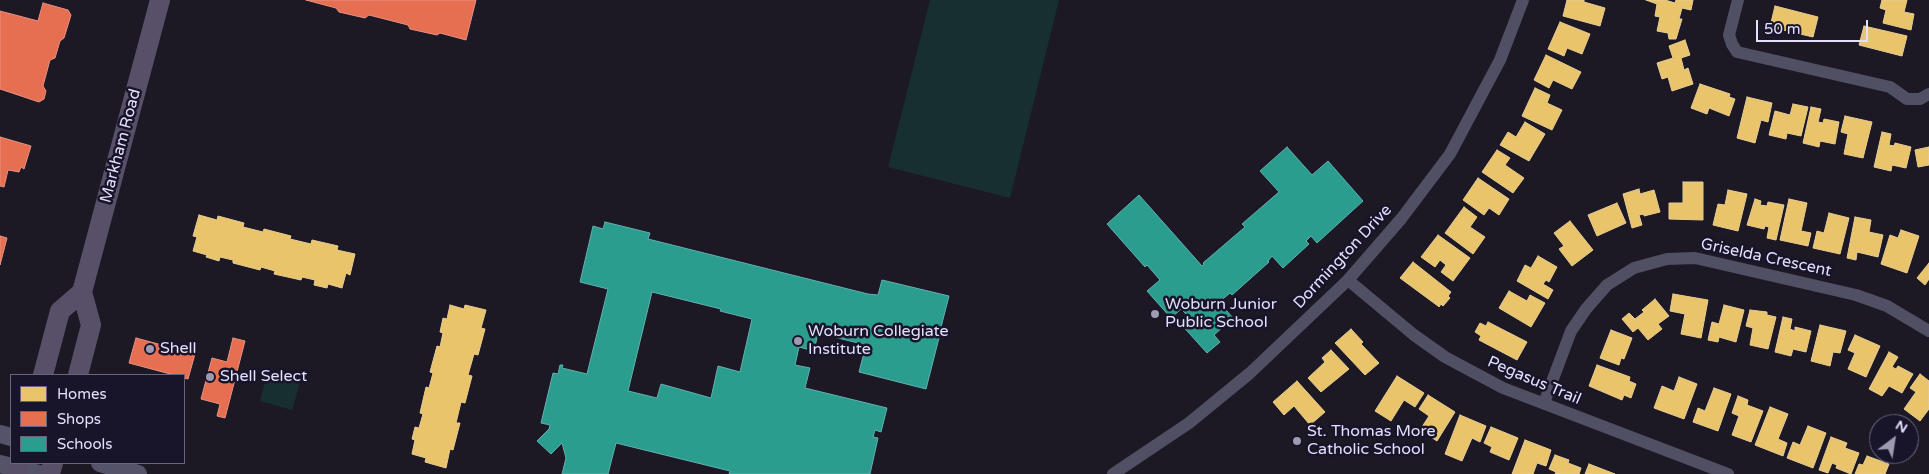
<!DOCTYPE html>
<html>
<head>
<meta charset="utf-8">
<style>
	body { margin:0 }
	#map { position:relative; width:1929px; height:474px; overflow:hidden; background:#1c1925; font-family:"Varela Round",sans-serif }
	canvas { display:block }
	.legend { position:absolute; left:10px; top:374px; width:175px; height:90px; box-sizing:border-box; background:#18142a; border:1px solid #69657e; margin:0; padding:6px 9px; list-style:none; font-size:15px; color:#e3dffc }
	.legend li { display:flex; align-items:center; gap:10px; height:25px }
	.legend b { width:25px; border:1px solid #69657e }
	.north { position:absolute; left:1869px; top:414px; width:50px; height:50px; box-sizing:border-box; background:#18142a; border:1px solid #69657e; border-radius:50%; rotate:31deg; font-size:14px; font-weight:700; line-height:20px; text-align:center; color:#e3dffc }
	.north::after { content:''; display:block; margin:auto; width:18px; height:22px; background:#9d9ab1; clip-path:polygon(50% 0,100% 100%,50% 72%,0 100%) }
	.scale { position:absolute; left:1756px; top:20px; width:112px; height:22px; box-sizing:border-box; border:2px solid #e3dffc; border-top:0; padding-left:6px; font-size:15px; line-height:18px; white-space:nowrap; color:#e3dffc; -webkit-text-stroke:4px #18142a; paint-order:stroke }
</style>
</head>
<body>
<div id="map">
<canvas width="1929" height="474"></canvas>
<ul class="legend">
<li><b style="height:14px;background:#e9c46a"></b>Homes</li>
<li><b style="height:14px;background:#e76f51"></b>Shops</li>
<li><b style="height:14px;background:#2a9d8f"></b>Schools</li>
</ul>
<div class="north">N</div>
<div class="scale">50 m</div>
</div>
<script>
const ctx = document.querySelector('canvas').getContext('2d');
ctx.lineJoin = 'round';
function paint(path, color) { ctx.fillStyle = color; ctx.fill(path, 'evenodd'); }
const toPath = rows => new Path2D(rows.map(r => 'M' + r).join(''));
function trace(path, color, width, dash) { ctx.strokeStyle = color; ctx.lineWidth = width; ctx.lineCap = dash ? 'butt' : 'round'; ctx.setLineDash(dash || []); ctx.stroke(path); }
function label(font, color, halo, rows, align = 'center') {
  ctx.font = font + ' "Varela Round",sans-serif'; ctx.lineWidth = 5; ctx.setLineDash([]); ctx.textBaseline = 'middle'; ctx.strokeStyle = halo; ctx.fillStyle = color; for (const [text, x, y, turn = 0] of rows) {
    ctx.save(); ctx.translate(x, y); ctx.rotate((+turn || 0) * Math.PI / 180); ctx.textAlign = isNaN(turn) ? turn : align; if (halo) ctx.strokeText(text, 0, 0); ctx.fillText(text, 0, 0); ctx.restore();
  }
}
const green = toPath([
	[930,0,1059,0,1010,198,888,167],
	[268,370,295,377,299,386,292,410,260,401]
]);
const homes = toPath([
	[1567,0,1584,0,1584,2,1605,8,1600,26,1563,16,1567,0],
	[1646,0,1665,0,1675,3,1676,0,1693,0,1691,10,1682,8,1679,19,1682,19,1676,39,1669,39,1668,33,1657,31,1660,17,1655,16,1657,4,1646,0],
	[1882,0,1907,0,1904,12,1914,14,1911,30,1883,23,1886,10,1880,8,1882,0],
	[1775,6,1818,17,1813,37,1770,27,1775,6],
	[1560,22,1590,34,1582,54,1567,48,1564,56,1548,49,1560,22],
	[1864,26,1907,36,1902,56,1859,45,1864,26],
	[1685,40,1690,55,1681,58,1684,70,1688,68,1693,84,1672,91,1668,77,1662,79,1657,63,1673,58,1669,46,1685,40],
	[1546,55,1581,72,1572,89,1553,80,1549,88,1534,80,1546,55],
	[1700,84,1730,94,1729,97,1735,99,1729,116,1709,108,1707,114,1691,108,1700,84],
	[1535,88,1550,95,1547,103,1562,110,1552,130,1522,116,1535,88],
	[1747,97,1772,103,1768,122,1761,120,1755,143,1737,138,1747,97],
	[1793,104,1808,107,1801,136,1787,133,1786,139,1769,135,1775,111,1790,115,1793,104],
	[1811,107,1821,109,1818,122,1823,123,1824,119,1839,122,1835,144,1820,141,1819,147,1803,143,1811,107],
	[1845,116,1872,122,1863,158,1844,154,1848,134,1841,132,1845,116],
	[1525,122,1545,134,1529,161,1500,145,1508,132,1516,137,1525,122],
	[1882,132,1891,134,1889,145,1894,146,1895,143,1911,147,1906,168,1892,165,1891,171,1874,167,1882,132],
	[1929,147,1929,165,1918,167,1915,150,1929,147],
	[1497,150,1510,158,1505,165,1524,178,1513,193,1482,172,1497,150],
	[1478,178,1509,199,1499,215,1489,208,1484,215,1463,200,1478,178],
	[1683,182,1703,182,1703,220,1669,219,1669,203,1683,203,1683,182],
	[1639,189,1640,194,1654,190,1660,212,1644,216,1644,214,1639,215,1642,225,1632,228,1623,194,1639,189],
	[1728,190,1747,194,1738,231,1713,225,1718,204,1725,205,1728,190],
	[1755,199,1761,201,1760,205,1767,206,1768,202,1784,205,1776,240,1767,238,1769,227,1765,226,1764,229,1747,225,1755,199],
	[1789,199,1807,203,1801,231,1811,233,1808,246,1780,240,1789,199],
	[1617,203,1626,223,1597,236,1588,215,1617,203],
	[1464,207,1477,217,1470,227,1485,237,1473,254,1445,233,1464,207],
	[1829,213,1849,218,1840,254,1813,248,1817,231,1824,233,1829,213],
	[199,215,217,220,218,216,244,223,243,227,263,232,264,229,291,236,290,239,311,244,312,240,338,246,337,250,355,254,350,275,346,273,342,288,328,284,327,288,314,285,315,280,302,277,301,280,274,274,275,271,261,267,260,270,233,263,233,260,220,257,219,261,206,257,207,255,193,251,197,237,193,236,199,215],
	[1855,217,1871,220,1869,232,1883,235,1878,257,1857,252,1856,260,1847,258,1855,217],
	[1570,221,1593,250,1572,266,1559,249,1564,246,1554,233,1570,221],
	[1901,230,1919,236,1907,273,1881,264,1890,235,1898,238,1901,230],
	[1438,235,1470,258,1453,281,1441,272,1446,265,1440,260,1435,267,1421,257,1438,235],
	[1538,256,1557,267,1549,282,1546,280,1543,284,1553,290,1548,299,1517,281,1525,265,1531,268,1538,256],
	[1413,262,1451,292,1448,296,1450,298,1443,306,1441,304,1439,307,1438,306,1400,278,1413,262],
	[1929,263,1929,279,1925,285,1917,278,1929,263],
	[1509,291,1527,301,1530,295,1545,303,1531,327,1499,308,1509,291],
	[1673,294,1708,300,1701,338,1681,334,1685,314,1670,311,1673,294],
	[1655,299,1669,316,1658,324,1662,329,1648,340,1638,328,1633,332,1622,319,1629,313,1635,319,1644,312,1642,310,1655,299],
	[450,305,464,309,465,305,486,310,481,328,485,329,478,355,474,354,468,375,472,376,465,403,461,402,456,423,460,423,453,450,450,449,446,468,425,462,426,458,412,454,415,440,412,439,415,427,419,428,423,414,420,413,426,387,429,388,433,373,430,372,437,346,440,347,443,333,440,332,443,318,447,319,450,305],
	[1724,305,1744,310,1736,342,1719,337,1718,342,1708,340,1712,322,1719,324,1724,305],
	[1750,310,1767,312,1767,315,1776,317,1768,349,1750,345,1753,328,1746,326,1750,310],
	[1783,317,1792,319,1790,329,1795,331,1795,327,1811,331,1806,352,1793,349,1791,356,1775,352,1783,317],
	[1488,322,1527,342,1517,360,1479,340,1481,336,1475,332,1480,323,1486,326,1488,322],
	[1820,325,1846,331,1840,353,1833,352,1830,366,1811,361,1820,325],
	[1351,329,1363,342,1361,344,1379,363,1365,375,1335,343,1351,329],
	[1611,330,1632,338,1624,359,1621,358,1619,365,1600,358,1611,330],
	[1855,335,1880,346,1866,377,1848,369,1855,353,1848,350,1855,335],
	[1331,350,1349,369,1321,392,1308,378,1325,362,1322,358,1331,350],
	[1889,352,1898,357,1892,367,1896,369,1898,366,1913,374,1902,393,1889,386,1882,396,1869,389,1889,352],
	[1597,365,1630,377,1629,381,1636,384,1631,398,1624,395,1622,400,1589,386,1597,365],
	[1920,374,1929,381,1929,409,1920,421,1904,409,1916,392,1910,388,1920,374],
	[1397,376,1424,393,1415,407,1404,400,1391,421,1375,411,1397,376],
	[1679,377,1697,384,1684,419,1654,408,1662,386,1674,391,1679,377],
	[1297,381,1325,412,1310,425,1294,406,1284,415,1273,402,1297,381],
	[1714,388,1731,394,1718,431,1693,422,1698,408,1705,411,1714,388],
	[1428,395,1455,412,1437,441,1420,430,1429,416,1419,409,1428,395],
	[1738,396,1748,400,1747,405,1763,411,1751,442,1732,435,1739,416,1732,413,1738,396],
	[1770,407,1788,414,1778,439,1787,443,1783,456,1755,445,1770,407],
	[1460,415,1486,426,1480,442,1472,438,1462,461,1445,454,1460,415],
	[1808,426,1826,433,1813,468,1787,458,1793,442,1800,445,1808,426],
	[1491,427,1518,438,1509,460,1490,452,1492,447,1484,443,1491,427],
	[1831,437,1847,443,1845,448,1859,453,1851,474,1836,468,1837,465,1832,463,1828,473,1819,470,1831,437],
	[1525,440,1551,450,1546,466,1537,463,1533,474,1512,474,1525,440],
	[1555,455,1569,460,1568,463,1581,468,1579,474,1555,474,1556,472,1549,469,1555,455],
	[1867,456,1889,464,1885,474,1855,474,1859,464,1863,465,1867,456],
	[1589,464,1615,474,1585,474,1589,464]
]);
const shops = toPath([
	[306,0,476,0,466,40,440,33,437,35,410,29,408,25,369,15,365,18,339,12,336,8,306,0],
	[43,3,68,10,71,15,64,38,60,41,55,58,50,60,43,86,46,91,44,99,39,102,0,89,0,11,38,21,43,3],
	[0,137,31,146,24,169,21,167,19,172,8,170,4,187,0,186,0,137],
	[0,236,7,238,0,265,0,236],
	[136,338,195,354,188,379,184,378,184,375,174,375,129,363,136,338],
	[233,338,245,341,225,418,217,416,220,404,201,399,212,358,227,362,233,338]
]);
const schools = toPath([
	[1287,147,1312,175,1328,161,1363,201,1317,243,1311,236,1306,241,1309,244,1283,268,1272,256,1268,261,1269,262,1232,295,1230,293,1219,302,1233,318,1214,335,1220,342,1207,353,1179,322,1187,315,1181,309,1171,318,1147,291,1160,280,1147,265,1145,267,1107,224,1139,195,1202,266,1204,264,1203,263,1245,227,1242,224,1279,192,1260,171,1287,147],
	[605,222,650,233,648,239,868,294,878,295,882,280,949,296,940,331,938,330,936,338,939,338,926,389,859,372,866,345,818,333,814,351,799,347,795,365,810,368,805,388,887,408,881,432,875,430,873,437,878,438,870,474,729,474,730,471,616,443,608,474,562,474,566,458,562,443,551,454,537,441,549,429,550,425,541,423,553,373,558,374,560,365,563,365,562,368,587,374,608,289,580,282,593,226,603,229,605,222],
	[652,292,721,309,720,311,752,319,740,372,718,366,711,398,661,384,657,398,628,391,652,292]
]);
const street = toPath([
	[1738,0,1729,35,1732,44,1737,52,1890,87,1907,99,1920,99,1929,94],
	[1348,280,1414,335,1445,357,1503,388,1728,474],
	[1544,403,1571,331,1586,309,1607,285,1634,268,1667,259,1695,258,1856,295,1887,306,1929,331],
	[1113,474,1189,423,1250,373,1348,280,1401,219,1450,154,1500,60,1523,0]
]);
const secondary = toPath([
	[0,434,11,437],
	[100,463,138,474],
	[0,464,39,474]
]);
const primary = toPath([
	[43,375,60,311,82,292],
	[78,375,91,325,82,292,160,0],
	[16,474,19,463],
	[50,474,53,463]
]);
const markers = [
	[1155,314,5,"#9d9ab1"],
	[798,341,5,"#9d9ab1"],
	[150,349,5,"#9d9ab1"],
	[210,377,5,"#9d9ab1"],
	[1297,441,5,"#9d9ab1"]
];
const streetNames = [
	["Markham Road",121,146,-75],
	["Dormington Drive",1343,257,-47],
	["Griselda Crescent",1766,258,12],
	["Pegasus Trail",1534,381,23]
];
const poiNames = [
	["Woburn Junior",1165,305],
	["Public School",1165,323],
	["Woburn Collegiate",808,332],
	["Institute",808,350],
	["Shell",160,349],
	["Shell Select",220,377],
	["St. Thomas More",1307,432],
	["Catholic School",1307,450]
];
paint(green, '#182f30');
paint(homes, '#e9c46a');
trace(homes, '#e7cc96', 1);
paint(shops, '#e76f51');
trace(shops, '#e69184', 1);
paint(schools, '#2a9d8f');
trace(schools, '#62b1b0', 1);
trace(street, '#514f64', 12);
trace(secondary, '#54536a', 18);
trace(primary, '#585068', 20);
for (const [x, y, r, color] of markers) { const dot = new Path2D(); dot.arc(x, y, r, 0, 2 * Math.PI); ctx.fillStyle = color; ctx.fill(dot); trace(dot, '#18142a', 2); }
label('16px', '#e3dffc', '#18142a', streetNames);
label('16px', '#e3dffc', '#18142a', poiNames, 'left');
</script>
</body>
</html>
